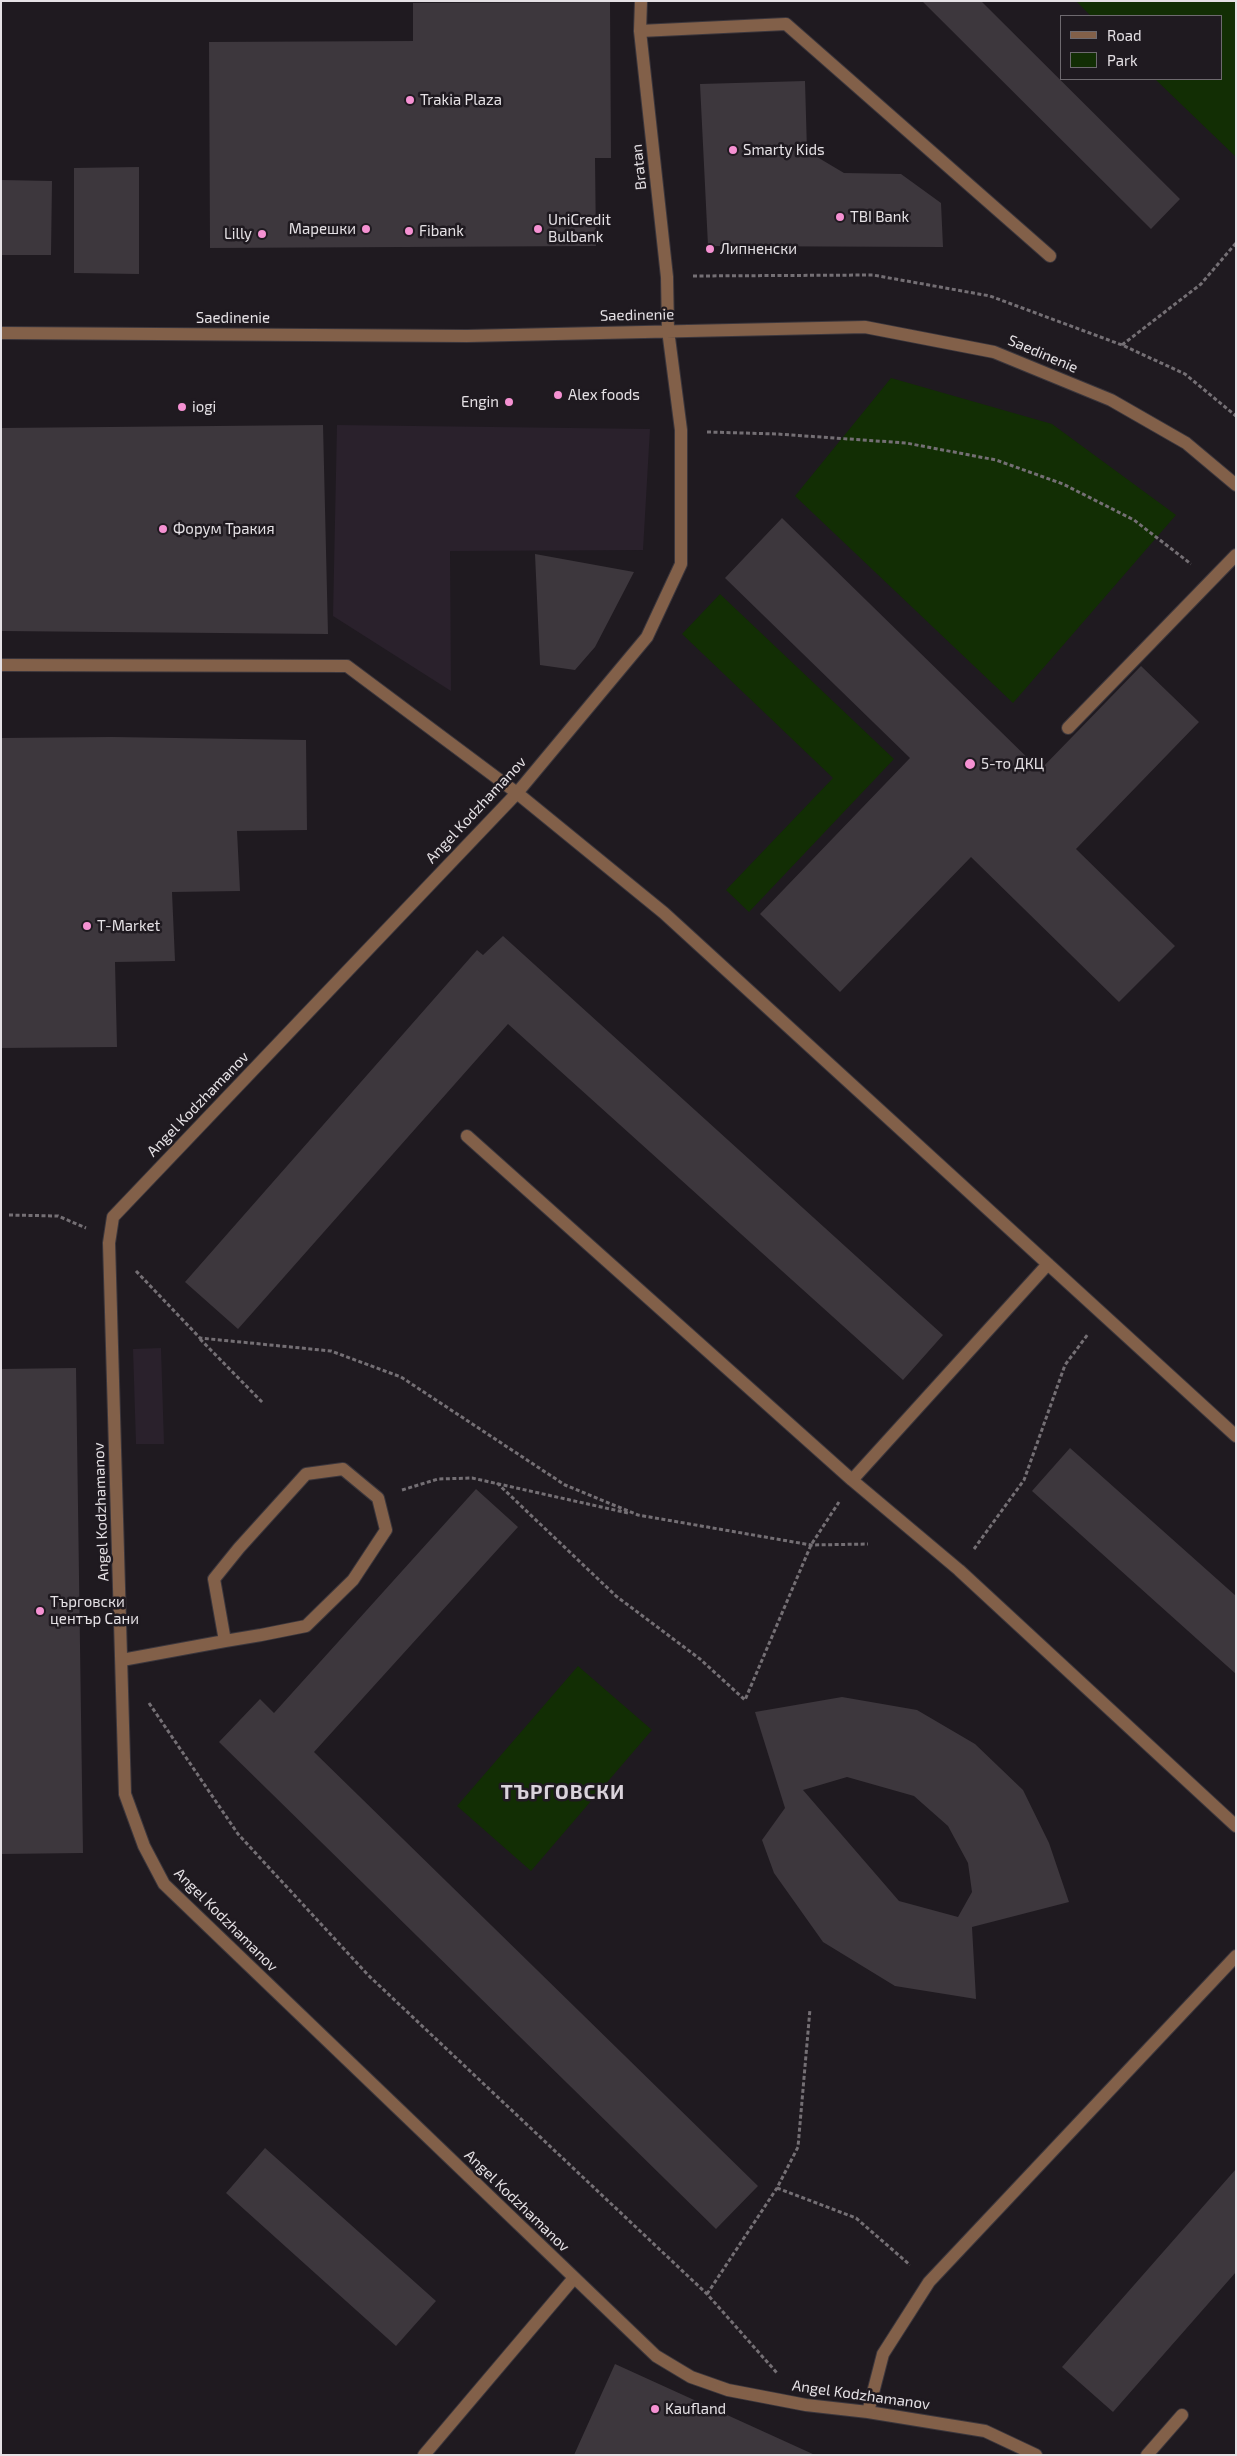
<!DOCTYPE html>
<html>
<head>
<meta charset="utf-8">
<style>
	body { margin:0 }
	#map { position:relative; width:1237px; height:2456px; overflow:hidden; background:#1f1a20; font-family:"Exo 2",sans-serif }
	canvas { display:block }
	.frame { position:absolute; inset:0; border:2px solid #e5e1e5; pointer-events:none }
	.legend { position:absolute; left:1060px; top:15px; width:162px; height:65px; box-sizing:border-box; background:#1f1a20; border:1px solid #6e6a6f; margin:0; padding:6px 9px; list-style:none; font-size:15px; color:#e5e1e5 }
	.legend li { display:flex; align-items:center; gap:10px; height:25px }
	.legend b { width:25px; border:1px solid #6e6a6f }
</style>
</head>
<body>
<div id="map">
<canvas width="1237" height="2456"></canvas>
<div class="frame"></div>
<ul class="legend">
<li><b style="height:6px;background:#826049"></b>Road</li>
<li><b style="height:14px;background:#122e04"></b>Park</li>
</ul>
</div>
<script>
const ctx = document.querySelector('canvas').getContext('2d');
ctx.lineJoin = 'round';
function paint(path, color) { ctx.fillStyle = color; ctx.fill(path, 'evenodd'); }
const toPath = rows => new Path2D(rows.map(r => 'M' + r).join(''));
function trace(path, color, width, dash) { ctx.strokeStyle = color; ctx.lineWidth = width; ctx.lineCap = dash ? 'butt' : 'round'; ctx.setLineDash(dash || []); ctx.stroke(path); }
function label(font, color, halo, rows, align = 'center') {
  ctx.font = font + ' "Exo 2",sans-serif'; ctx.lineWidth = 5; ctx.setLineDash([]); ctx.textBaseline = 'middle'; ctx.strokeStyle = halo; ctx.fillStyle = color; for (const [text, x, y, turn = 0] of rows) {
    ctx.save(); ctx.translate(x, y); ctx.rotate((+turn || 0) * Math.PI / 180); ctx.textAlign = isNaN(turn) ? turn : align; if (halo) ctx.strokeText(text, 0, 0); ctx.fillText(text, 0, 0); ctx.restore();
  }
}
const built = toPath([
	[337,425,650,429,643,550,450,551,451,691,333,616],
	[161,1348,164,1444,136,1444,133,1349]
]);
const green = toPath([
	[1076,1,1236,1,1236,157,1155,79,1221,79,1221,16,1091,16],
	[891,378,1052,424,1176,515,1013,703,795,496],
	[720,594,894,759,749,912,726,890,833,778,682,634],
	[578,1666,652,1730,531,1871,457,1806]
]);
const building = toPath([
	[922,1,981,1,1180,199,1151,229],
	[610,2,611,158,595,158,596,246,210,248,209,42,413,41,413,3],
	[805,81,807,151,844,173,901,174,941,203,943,247,708,246,700,84],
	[139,167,139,274,74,273,74,168],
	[1,180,52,181,51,255,1,255],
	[323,425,328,634,1,631,1,428],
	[782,518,1040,770,1141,666,1199,722,1076,849,1175,946,1119,1002,971,857,840,992,760,914,910,758,725,578],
	[535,554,634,572,595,647,575,670,540,665],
	[112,737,306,740,307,830,237,831,240,891,172,892,175,961,115,962,117,1047,1,1048,1,738],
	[503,936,943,1335,903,1380,508,1024,238,1329,185,1282,477,950,483,955],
	[76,1368,83,1853,1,1854,1,1369],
	[1070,1448,1236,1596,1236,1674,1032,1491],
	[476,1489,518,1527,314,1752,758,2186,716,2229,219,1742,260,1699,274,1713],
	[842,1697,917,1710,975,1744,1023,1790,1049,1843,1069,1902,972,1927,976,1999,895,1986,823,1942,774,1873,762,1840,785,1808,755,1712],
	[847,1777,914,1796,948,1826,968,1863,972,1892,958,1917,899,1901,803,1790],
	[265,2148,436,2301,396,2346,226,2193],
	[1236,2169,1236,2272,1113,2412,1062,2367],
	[615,2364,815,2455,574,2455]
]);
const path = toPath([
	[693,276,873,275,990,296,1122,345,1185,374,1236,416],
	[1122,345,1201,284,1236,243],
	[707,432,777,434,906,443,996,460,1063,484,1134,520,1191,564],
	[9,1215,58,1216,86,1228],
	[136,1271,200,1338,331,1351,401,1377,565,1485,638,1515,811,1545,868,1544],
	[200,1339,263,1403],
	[497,1483,616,1596,700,1659,745,1700,811,1545,839,1502],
	[402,1490,438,1479,472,1478,628,1513],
	[974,1549,1024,1480,1065,1365,1088,1334],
	[149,1703,238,1834,368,1975,707,2294,777,2373],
	[777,2188,856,2218,910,2265],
	[707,2294,777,2188,798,2147,810,2009]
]);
const minor = toPath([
	[641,1,640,31,667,277,668,330,681,430,681,564,647,637,517,793,113,1217,109,1243,125,1794,144,1846,164,1884,656,2356,691,2377,728,2390,806,2405,868,2412,985,2431,1036,2455],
	[640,31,786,24,1050,256],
	[1,333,467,336,865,327,994,352,1111,400,1186,443,1236,485],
	[1,665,347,666,517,793,664,913,1236,1436],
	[1068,728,1236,555],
	[467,1136,852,1480,959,1570,1236,1826],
	[852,1480,1048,1264],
	[122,1660,225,1641,261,1635,306,1626,353,1580,386,1530,378,1498,343,1469,306,1474,239,1548,214,1579,225,1641],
	[868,2412,883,2354,929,2282,1236,1956],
	[424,2455,574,2278],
	[1147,2455,1182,2415]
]);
const markers = [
	[410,100,5,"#f591d2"],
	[733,150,5,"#f591d2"],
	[840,217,5,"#f591d2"],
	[366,229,5,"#f591d2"],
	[538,229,5,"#f591d2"],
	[409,231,5,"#f591d2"],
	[262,234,5,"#f591d2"],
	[710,249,5,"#f591d2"],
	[558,395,5,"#f591d2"],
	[509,402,5,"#f591d2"],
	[182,407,5,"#f591d2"],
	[163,529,5,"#f591d2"],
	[970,764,6,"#f591d2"],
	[87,926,5,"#f591d2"],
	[40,1611,5,"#f591d2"],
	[655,2409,5,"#f591d2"]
];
const poiNames = [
	["Trakia Plaza",420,100],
	["Smarty Kids",743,150],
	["TBI Bank",850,217],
	["UniCredit",548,220],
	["Bulbank",548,237],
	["Марешки",356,229,"right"],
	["Fibank",419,231],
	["Lilly",252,234,"right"],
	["Липненски",720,249],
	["Alex foods",568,395],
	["Engin",499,402,"right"],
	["iogi",192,407],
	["Форум Тракия",173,529],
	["5-то ДКЦ",981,764],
	["T-Market",97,926],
	["Търговски",50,1602],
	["център Сани",50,1619],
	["Kaufland",665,2409]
];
const streetNames = [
	["Bratan",639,167,-96],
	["Saedinenie",637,315,-1],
	["Saedinenie",233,318],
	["Saedinenie",1043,354,23],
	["Angel Kodzhamanov",476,810,-47],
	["Angel Kodzhamanov",198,1104,-46],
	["Angel Kodzhamanov",101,1512,-92],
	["Angel Kodzhamanov",226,1920,45],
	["Angel Kodzhamanov",517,2201,44],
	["Angel Kodzhamanov",861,2395,8]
];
const districtNames = [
	["ТЪРГОВСКИ",563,1792]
];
paint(built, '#2a212c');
paint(green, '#122e04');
paint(building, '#3d373d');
trace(minor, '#3b363c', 14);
trace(path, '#746f74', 3, [4, 2.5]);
trace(minor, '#826049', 12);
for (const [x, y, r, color] of markers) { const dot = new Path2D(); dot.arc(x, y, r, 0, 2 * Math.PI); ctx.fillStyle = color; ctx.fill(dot); trace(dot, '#1f1a20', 2); }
label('15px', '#e5e1e5', '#1f1a20', poiNames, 'left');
label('15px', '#e5e1e5', '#1f1a20', streetNames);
ctx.letterSpacing = '1px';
label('bold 20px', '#dad3db', '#1f1a20', districtNames);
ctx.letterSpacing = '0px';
</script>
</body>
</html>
